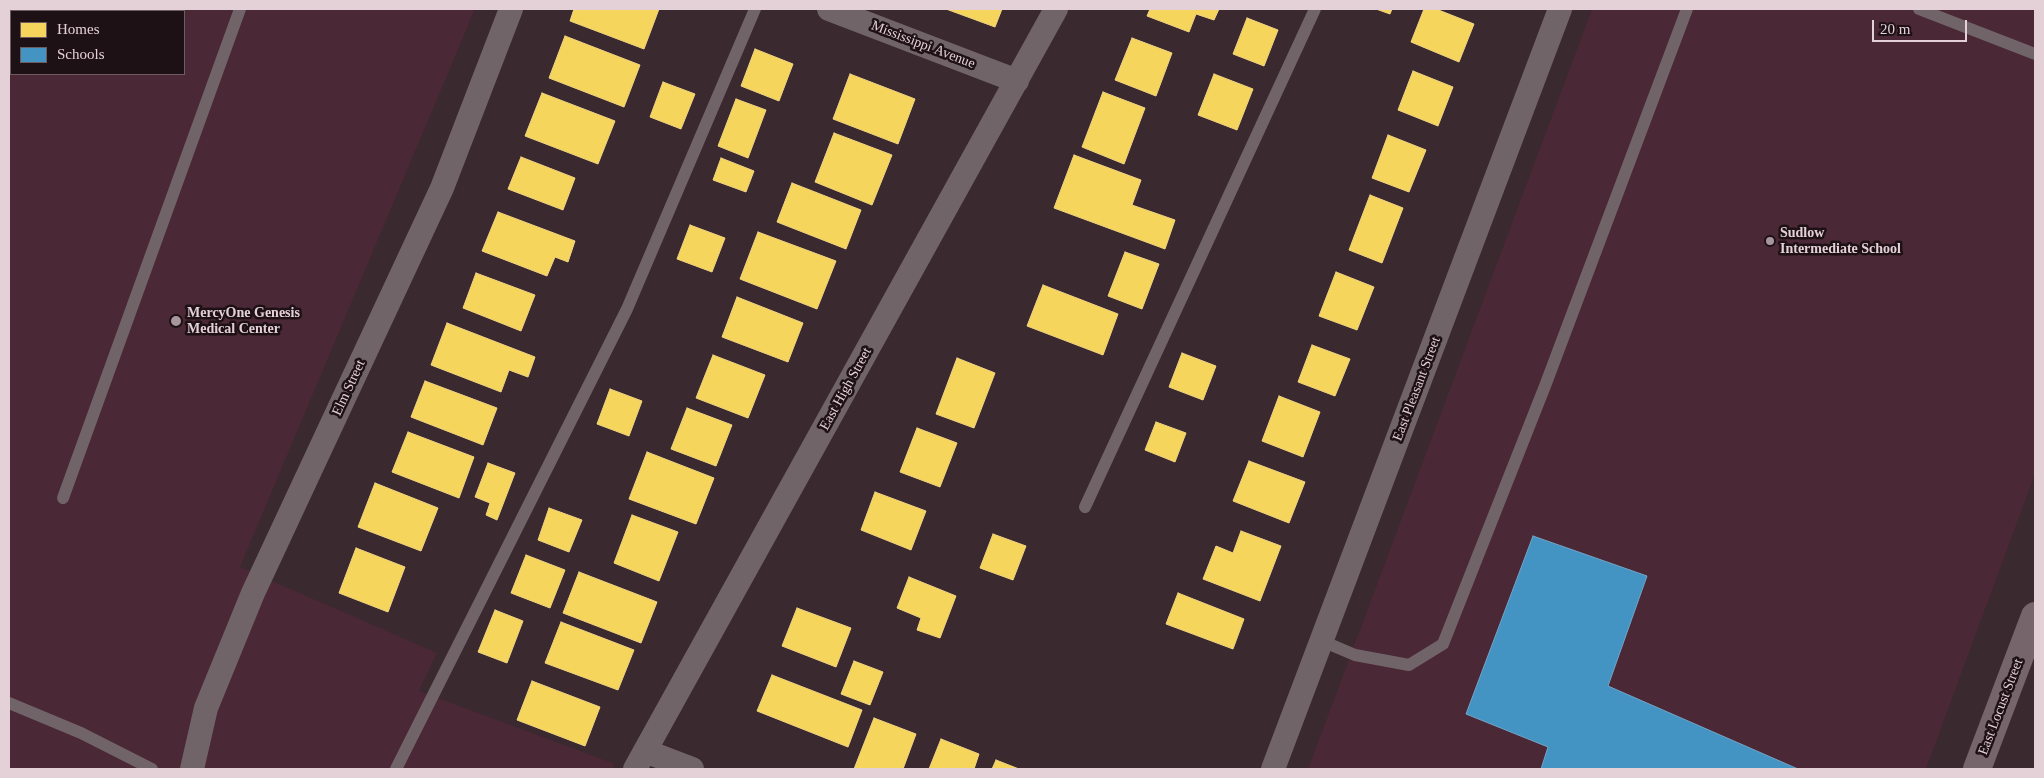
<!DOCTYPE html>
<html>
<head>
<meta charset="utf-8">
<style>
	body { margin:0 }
	#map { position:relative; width:2044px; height:778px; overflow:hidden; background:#3a292f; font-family:"Times New Roman",serif }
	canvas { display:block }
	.frame { position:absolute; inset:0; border:10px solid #e4d0d7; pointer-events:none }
	.legend { position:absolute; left:10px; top:10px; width:175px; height:65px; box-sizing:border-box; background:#1e1116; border:1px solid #6d5d63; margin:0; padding:6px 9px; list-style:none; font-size:15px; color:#e4d0d7 }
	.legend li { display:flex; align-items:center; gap:10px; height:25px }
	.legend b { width:25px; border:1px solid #6d5d63 }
	.scale { position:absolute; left:1872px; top:20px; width:95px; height:22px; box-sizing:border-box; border:2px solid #e4d0d7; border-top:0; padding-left:6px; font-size:15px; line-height:18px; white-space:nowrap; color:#e4d0d7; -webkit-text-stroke:4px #1e1116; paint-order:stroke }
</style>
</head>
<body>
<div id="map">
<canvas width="2044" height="778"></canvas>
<div class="frame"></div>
<ul class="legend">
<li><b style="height:14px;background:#f6d55c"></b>Homes</li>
<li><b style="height:14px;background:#4393c3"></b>Schools</li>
</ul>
<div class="scale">20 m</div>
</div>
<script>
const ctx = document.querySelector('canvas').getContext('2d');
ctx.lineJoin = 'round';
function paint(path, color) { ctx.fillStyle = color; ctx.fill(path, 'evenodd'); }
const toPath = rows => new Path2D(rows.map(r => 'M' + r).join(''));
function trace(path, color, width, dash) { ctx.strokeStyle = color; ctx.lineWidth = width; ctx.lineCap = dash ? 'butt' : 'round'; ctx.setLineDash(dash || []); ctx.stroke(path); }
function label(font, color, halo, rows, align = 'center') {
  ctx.font = font + ' "Times New Roman",serif'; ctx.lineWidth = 5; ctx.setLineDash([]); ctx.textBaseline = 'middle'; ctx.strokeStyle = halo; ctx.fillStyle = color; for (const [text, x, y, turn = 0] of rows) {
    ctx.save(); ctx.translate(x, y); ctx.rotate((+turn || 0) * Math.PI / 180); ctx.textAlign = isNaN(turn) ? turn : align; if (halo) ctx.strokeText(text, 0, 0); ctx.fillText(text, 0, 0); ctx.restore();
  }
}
const built = toPath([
	[9,9,475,9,240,567,437,653,419,691,615,764,612,769,9,769],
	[11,11,184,11,184,74,11,74],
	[1592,9,2035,9,2035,474,1926,769,1308,769]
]);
const homes = toPath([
	[574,9,659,9,644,49,570,21,574,9],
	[946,9,1002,9,995,27,946,9],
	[1150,9,1219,9,1214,20,1196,14,1189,32,1147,16,1150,9],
	[1376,9,1392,9,1390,14,1376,9],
	[1424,9,1436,9,1474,24,1459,62,1411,42,1424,9],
	[1247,18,1278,30,1264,66,1233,54,1247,18],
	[565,36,640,65,624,107,549,78,565,36],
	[1132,38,1172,53,1156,96,1115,80,1132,38],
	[755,49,793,64,779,101,741,86,755,49],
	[1413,71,1453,87,1438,126,1398,110,1413,71],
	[850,74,915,99,898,144,833,119,850,74],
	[1214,74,1253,89,1237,130,1198,115,1214,74],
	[663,82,695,94,681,129,650,117,663,82],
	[1103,92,1145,108,1124,164,1082,147,1103,92],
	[542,93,615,121,598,164,525,136,542,93],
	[736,99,766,110,748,158,718,146,736,99],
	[834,133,892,155,872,205,815,182,834,133],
	[1388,135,1426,150,1409,192,1372,178,1388,135],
	[1074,155,1141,180,1132,205,1175,220,1165,249,1054,208,1074,155],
	[521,157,575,178,563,210,508,189,521,157],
	[721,158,754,171,746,192,713,180,721,158],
	[792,183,861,210,846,249,777,222,792,183],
	[1370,195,1403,208,1382,263,1349,250,1370,195],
	[498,212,575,241,568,262,555,257,547,276,482,251,498,212],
	[690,225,725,238,712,272,677,259,690,225],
	[758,232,836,261,817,309,740,279,758,232],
	[1125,252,1159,264,1142,309,1108,296,1125,252],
	[1336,272,1374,287,1357,330,1319,316,1336,272],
	[476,273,535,295,521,331,463,308,476,273],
	[1043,285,1118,314,1103,355,1027,326,1043,285],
	[737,297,803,323,788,362,722,337,737,297],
	[447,323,535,357,528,377,509,370,501,392,431,365,447,323],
	[1312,345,1350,359,1335,396,1298,382,1312,345],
	[1182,353,1216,366,1203,400,1169,387,1182,353],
	[713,355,765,375,748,418,696,398,713,355],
	[957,358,995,373,974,428,936,414,957,358],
	[425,381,497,408,483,445,411,417,425,381],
	[610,389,642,401,629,436,597,424,610,389],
	[1279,396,1320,412,1303,457,1262,441,1279,396],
	[687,408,732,425,716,466,671,449,687,408],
	[1156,422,1186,433,1175,462,1145,450,1156,422],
	[917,428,957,443,940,487,900,472,917,428],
	[408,432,474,457,459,498,392,472,408,432],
	[647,452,714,478,696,524,629,499,647,452],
	[1249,461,1305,482,1289,523,1233,501,1249,461],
	[488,463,515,473,497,520,486,515,490,503,475,497,488,463],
	[375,483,438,508,421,551,358,527,375,483],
	[875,492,926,511,911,550,861,530,875,492],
	[549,508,582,520,569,552,538,540,549,508],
	[632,515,678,532,659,581,614,563,632,515],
	[1241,531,1281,546,1260,601,1203,579,1216,546,1233,553,1241,531],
	[993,534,1026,546,1013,580,980,568,993,534],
	[356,548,405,567,388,612,339,593,356,548],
	[526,555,565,570,550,608,511,593,526,555],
	[579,572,657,602,641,643,563,613,579,572],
	[909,577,956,596,940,638,917,630,921,618,897,608,909,577],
	[1178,593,1244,619,1233,649,1166,624,1178,593],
	[797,608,851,628,836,667,782,646,797,608],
	[495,610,523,621,507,663,478,652,495,610],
	[561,622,634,650,618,690,545,663,561,622],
	[854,661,883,672,870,705,841,694,854,661],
	[772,675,862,710,848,747,757,711,772,675],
	[532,681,600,707,585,746,517,720,532,681],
	[874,718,916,734,903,769,854,769,874,718],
	[941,739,979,754,974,769,929,769,941,739],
	[996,760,1019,769,992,769,996,760]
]);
const schools = toPath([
	[1533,536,1647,576,1608,686,1798,769,1541,769,1548,747,1466,714,1533,536]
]);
const service = toPath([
	[1919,9,2035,54],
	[63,498,240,9],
	[1085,507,1315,9],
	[1322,641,1355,655,1409,665,1443,644,1545,386,1687,9],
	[9,703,81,733,152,769],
	[396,769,627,309,755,9]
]);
const minor = toPath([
	[829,9,1017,81],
	[645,751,692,769],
	[192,769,206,708,253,593,442,188,511,9],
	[635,769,1056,9],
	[1273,769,1560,9]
]);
const secondary = toPath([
	[1977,769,2035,616]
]);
const markers = [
	[1770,241,5,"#a8969c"],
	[176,321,6,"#a8969c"]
];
const streetNames = [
	["Mississippi Avenue",923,45,21],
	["Elm Street",349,388,-65],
	["East High Street",846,389,-61],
	["East Pleasant Street",1417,389,-69],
	["East Locust Street",2001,707,-69]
];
const poiNames = [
	["Sudlow",1780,233],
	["Intermediate School",1780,249],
	["MercyOne Genesis",187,313],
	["Medical Center",187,329]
];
paint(built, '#4a2835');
paint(homes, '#f6d55c');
trace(homes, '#f1d481', 1);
paint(schools, '#4393c3');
trace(schools, '#73a5c9', 1);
trace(service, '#716468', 12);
trace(minor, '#716468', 24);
trace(secondary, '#76656a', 28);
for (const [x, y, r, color] of markers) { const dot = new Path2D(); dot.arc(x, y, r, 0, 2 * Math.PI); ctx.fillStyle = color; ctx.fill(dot); trace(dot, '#1e1116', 2); }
label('14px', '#e4d0d7', '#1e1116', streetNames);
label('bold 14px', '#e4d0d7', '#1e1116', poiNames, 'left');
</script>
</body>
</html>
